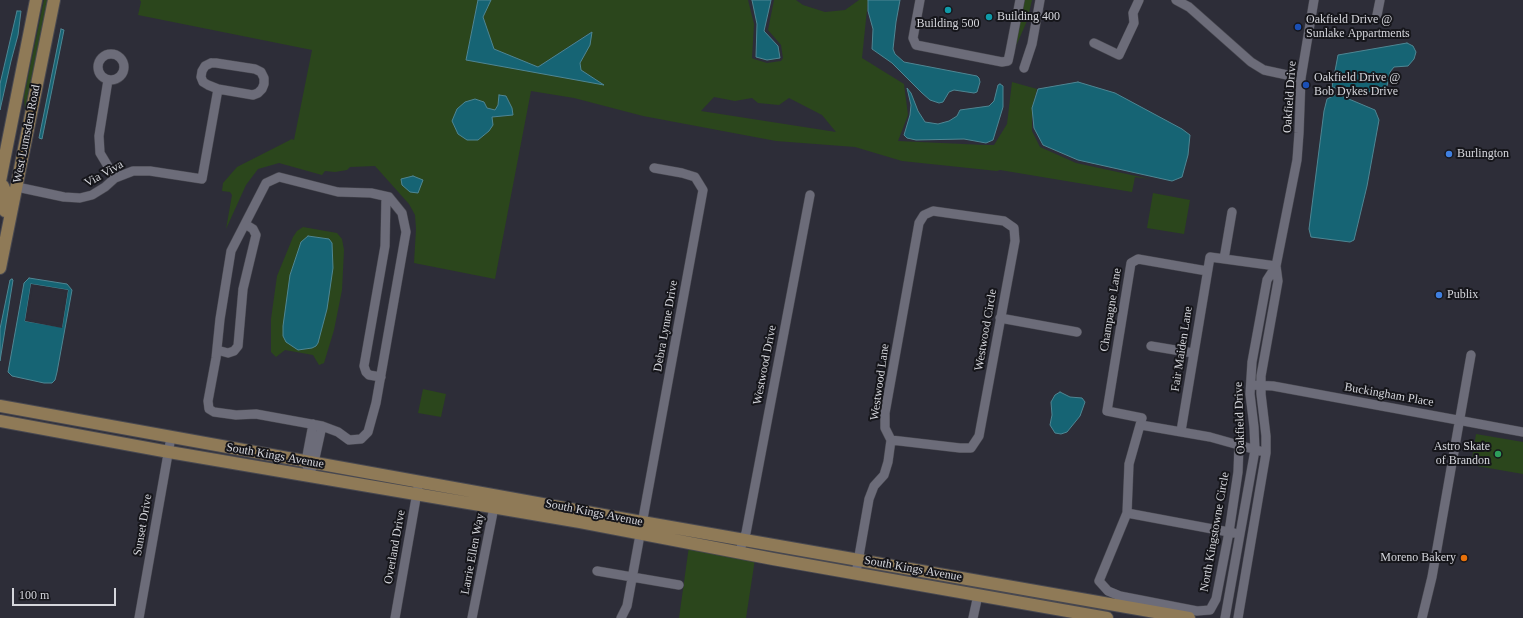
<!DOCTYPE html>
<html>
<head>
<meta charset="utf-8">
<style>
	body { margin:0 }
	#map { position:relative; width:1523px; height:618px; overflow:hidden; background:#2d2d38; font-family:Georgia,serif }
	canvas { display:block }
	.scale { position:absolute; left:12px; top:588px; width:104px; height:18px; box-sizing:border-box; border:2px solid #d5d6dc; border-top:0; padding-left:5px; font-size:12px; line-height:14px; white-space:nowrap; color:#d5d6dc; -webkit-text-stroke:3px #16161b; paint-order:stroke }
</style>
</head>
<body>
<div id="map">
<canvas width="1523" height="618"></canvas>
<div class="scale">100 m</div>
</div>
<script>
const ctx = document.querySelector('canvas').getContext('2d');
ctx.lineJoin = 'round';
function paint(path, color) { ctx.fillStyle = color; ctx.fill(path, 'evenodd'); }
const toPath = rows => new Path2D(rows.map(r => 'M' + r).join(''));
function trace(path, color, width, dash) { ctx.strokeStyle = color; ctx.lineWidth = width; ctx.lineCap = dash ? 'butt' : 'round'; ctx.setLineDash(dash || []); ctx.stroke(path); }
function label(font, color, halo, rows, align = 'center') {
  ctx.font = font + ' Georgia,serif'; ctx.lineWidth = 4; ctx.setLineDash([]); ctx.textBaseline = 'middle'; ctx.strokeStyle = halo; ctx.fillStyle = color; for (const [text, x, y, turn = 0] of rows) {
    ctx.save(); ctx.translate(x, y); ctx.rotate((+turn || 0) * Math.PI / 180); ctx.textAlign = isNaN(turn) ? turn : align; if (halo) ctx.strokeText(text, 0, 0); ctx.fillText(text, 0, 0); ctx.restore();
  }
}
const green = toPath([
	[44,0,49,0,13,171,25,112,24,96],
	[140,0,478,0,466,60,603,84,581,70,580,63,590,45,591,32,538,67,494,49,483,17,491,0,748,0,754,24,752,58,754,59,767,63,781,61,783,58,781,45,768,30,774,0,796,0,803,5,825,12,845,10,859,0,868,0,862,58,904,84,908,115,898,141,985,145,994,145,1007,124,1012,82,1037,89,1032,108,1032,131,1040,147,1076,163,1150,179,1135,177,1132,192,1000,170,997,171,902,161,855,147,776,141,643,116,574,98,531,91,495,279,414,263,416,229,415,215,409,204,375,166,350,167,347,170,335,172,325,171,322,175,279,163,258,169,246,185,226,229,232,195,230,192,222,191,223,183,237,167,292,139,294,140,312,50,138,15,141,2],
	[499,95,509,101,513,115,492,117,475,99,484,102,487,108,495,110,498,105],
	[714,97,735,101,752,98,758,103,779,105,789,98,822,115,836,132,701,111],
	[1023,0,1032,0,1027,21,1016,46],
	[1153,193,1190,200,1184,234,1147,228],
	[303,227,337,233,342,239,344,250,342,290,334,330,324,363,319,365,313,355,285,350,276,357,271,352,271,319,277,276,293,237,297,231],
	[423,389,446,394,441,417,418,413],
	[1476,434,1523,442,1523,474,1471,465],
	[689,546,755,559,746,618,679,618]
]);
const water = toPath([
	[478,0,491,0,483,17,494,49,538,67,592,32,590,45,580,63,581,70,604,85,466,60,478,0],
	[752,0,771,0,764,31,778,46,780,58,767,60,756,57,757,24,752,0],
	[868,0,900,0,896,22,893,49,895,54,904,62,977,76,979,78,980,82,977,92,974,93,954,90,949,92,943,102,939,103,930,100,922,93,892,63,872,49,873,29,868,11,868,0],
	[17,11,21,11,18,35,11,61,0,110,0,84,17,11],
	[61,29,64,30,42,139,39,138,61,29],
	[1407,43,1413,46,1416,52,1414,59,1408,66,1394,67,1390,72,1387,86,1381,92,1372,91,1365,93,1343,90,1332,87,1338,55,1407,43],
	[1078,82,1115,93,1182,129,1190,135,1188,155,1182,177,1172,181,1078,160,1043,145,1034,128,1032,108,1038,89,1078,82],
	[1000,84,1003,86,1003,107,993,140,986,143,964,139,916,140,907,138,904,135,910,115,911,105,907,88,911,93,918,111,925,122,938,124,949,121,957,116,960,110,989,106,994,101,998,85,1000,84],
	[1337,94,1375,110,1379,120,1367,186,1354,240,1350,242,1311,237,1309,229,1324,111,1327,99,1337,94],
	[499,95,506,96,512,108,513,115,492,117,493,125,489,131,478,140,467,140,458,134,452,121,457,109,465,102,475,99,484,102,487,108,495,110,498,105,499,95],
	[413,176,423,180,418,193,410,192,402,185,401,179,413,176],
	[308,236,329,239,332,243,333,268,327,309,318,343,316,346,312,348,298,350,286,342,283,336,283,326,290,275,301,242,308,236],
	[29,278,67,284,72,290,57,372,55,380,52,383,44,383,12,376,8,372,24,283,29,278],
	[31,284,68,290,62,327,25,321,31,284],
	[12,279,13,280,0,361,0,329,10,280,12,279],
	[1060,392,1070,397,1082,398,1085,402,1080,416,1067,432,1061,434,1055,433,1050,425,1052,415,1051,402,1055,395,1060,392]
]);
const pier = toPath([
	[31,284,68,290,62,328,25,321],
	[33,286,66,292,60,325,27,319]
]);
const minor = toPath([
	[920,0,913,38,916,45,1002,62,1008,61,1010,52,1020,0],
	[1176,0,1189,7,1251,62,1264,70,1301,78],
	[1377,15,1380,0],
	[1094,43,1119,55,1134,23,1133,13,1139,0],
	'98 67a13 13 0 1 1 26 0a13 13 0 1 1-26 0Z',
	[211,63,216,63,255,69,261,72,264,78,264,84,262,89,258,93,253,95,218,89,208,85,203,82,201,77,202,71,205,66,211,63],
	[1024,68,1032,44,1040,0],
	[108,80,99,136,100,153,115,178],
	[17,187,64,197,80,198,92,195,105,187,115,178,133,171,150,171,202,179,218,89],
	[1224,259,1232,212],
	[1207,271,1138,259,1131,263,1107,411,1142,418,1129,464,1127,513,1099,581,1108,591,1120,596,1197,611,1210,610,1216,599,1229,532,1238,472,1239,445],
	[1000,318,1077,332],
	[1151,346,1193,353],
	[217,350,228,353,234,351,238,346,243,289,256,235,253,229,245,224],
	[381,377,369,375,366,372,364,366,385,246,386,197],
	[1255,385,1273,386,1523,432],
	[1141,425,1210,437,1260,451],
	[1181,431,1210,257,1276,266],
	[307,466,306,461,313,424],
	[313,467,322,426,338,432,349,440,361,439,368,432,376,403,406,232,402,213,389,197,371,193,338,192,279,177,266,183,231,251,220,319,216,358,208,401,209,409,214,412,236,415,256,414,322,426],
	[1127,513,1234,533],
	[740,552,743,539,746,533,810,195],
	[597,571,679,585],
	[856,573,869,499,874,486,884,475,888,462,891,440,885,428,885,413,919,223,924,215,933,211,1004,221,1014,228,1015,241,979,436,971,448,960,448,891,440],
	[139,618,171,437],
	[395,618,419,481],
	[472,618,495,502],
	[621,618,627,606,703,190,695,177,682,173,654,168],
	[973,618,978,595],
	[1225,618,1255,450,1254,427,1250,394,1252,362,1267,280,1276,266],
	[1238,618,1266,453,1266,436,1261,394,1261,376,1278,281,1276,266,1297,160,1299,133,1301,78,1314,0],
	[1422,618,1432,577,1471,355]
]);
const major = toPath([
	[0,181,36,0],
	[0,184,3,186,6,193,5,211],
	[0,268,54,0],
	[0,406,642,522,1189,618],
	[0,421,169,452,580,522,773,559,1107,618]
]);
const markers = [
	[948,10,4,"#0f9aa8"],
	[989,17,4,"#0f9aa8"],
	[1298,27,4,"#1a4fb4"],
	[1306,85,4,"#1a4fb4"],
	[1449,154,4,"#3f7fe0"],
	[1439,295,4,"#3f7fe0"],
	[1498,454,4,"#2e9e5b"],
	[1464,558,4,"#e8710a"]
];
const poiNames = [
	["Building 400",997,17],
	["Oakfield Drive @",1306,20],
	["Sunlake Appartments",1306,34],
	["Building 500",948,24,"center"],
	["Oakfield Drive @",1314,78],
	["Bob Dykes Drive",1314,92],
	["Burlington",1457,154],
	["Publix",1447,295],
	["Astro Skate",1490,447,"right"],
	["of Brandon",1490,461,"right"],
	["Moreno Bakery",1456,558,"right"]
];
const streetNames = [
	["Oakfield Drive",1290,97,-86],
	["West Lumsden Road",27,134,-79],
	["Via Viva",104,174,-29],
	["Champagne Lane",1111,310,-81],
	["Debra Lynne Drive",666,326,-80],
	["Westwood Circle",986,330,-80],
	["Fair Maiden Lane",1182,349,-81],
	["Westwood Drive",765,365,-79],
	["Westwood Lane",880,382,-82],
	["Buckingham Place",1389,395,10],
	["Oakfield Drive",1240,418,-92],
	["South Kings Avenue",275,456,10],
	["South Kings Avenue",594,513,11],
	["Sunset Drive",143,525,-80],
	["North Kingstowne Circle",1215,532,-80],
	["Overland Drive",395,547,-80],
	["Larrie Ellen Way",473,554,-79],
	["South Kings Avenue",913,569,10]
];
paint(green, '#2b461c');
paint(water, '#166474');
trace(water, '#4f8693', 1);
paint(pier, '#2d2d38');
trace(minor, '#484850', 10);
trace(major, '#484850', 14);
trace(minor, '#6c6c79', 9);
trace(major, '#8f7a57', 12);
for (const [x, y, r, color] of markers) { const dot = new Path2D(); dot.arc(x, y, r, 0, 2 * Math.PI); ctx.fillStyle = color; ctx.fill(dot); trace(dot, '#16161b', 1.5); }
label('12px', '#d5d6dc', '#16161b', poiNames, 'left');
label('12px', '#d5d6dc', '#16161b', streetNames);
</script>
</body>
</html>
